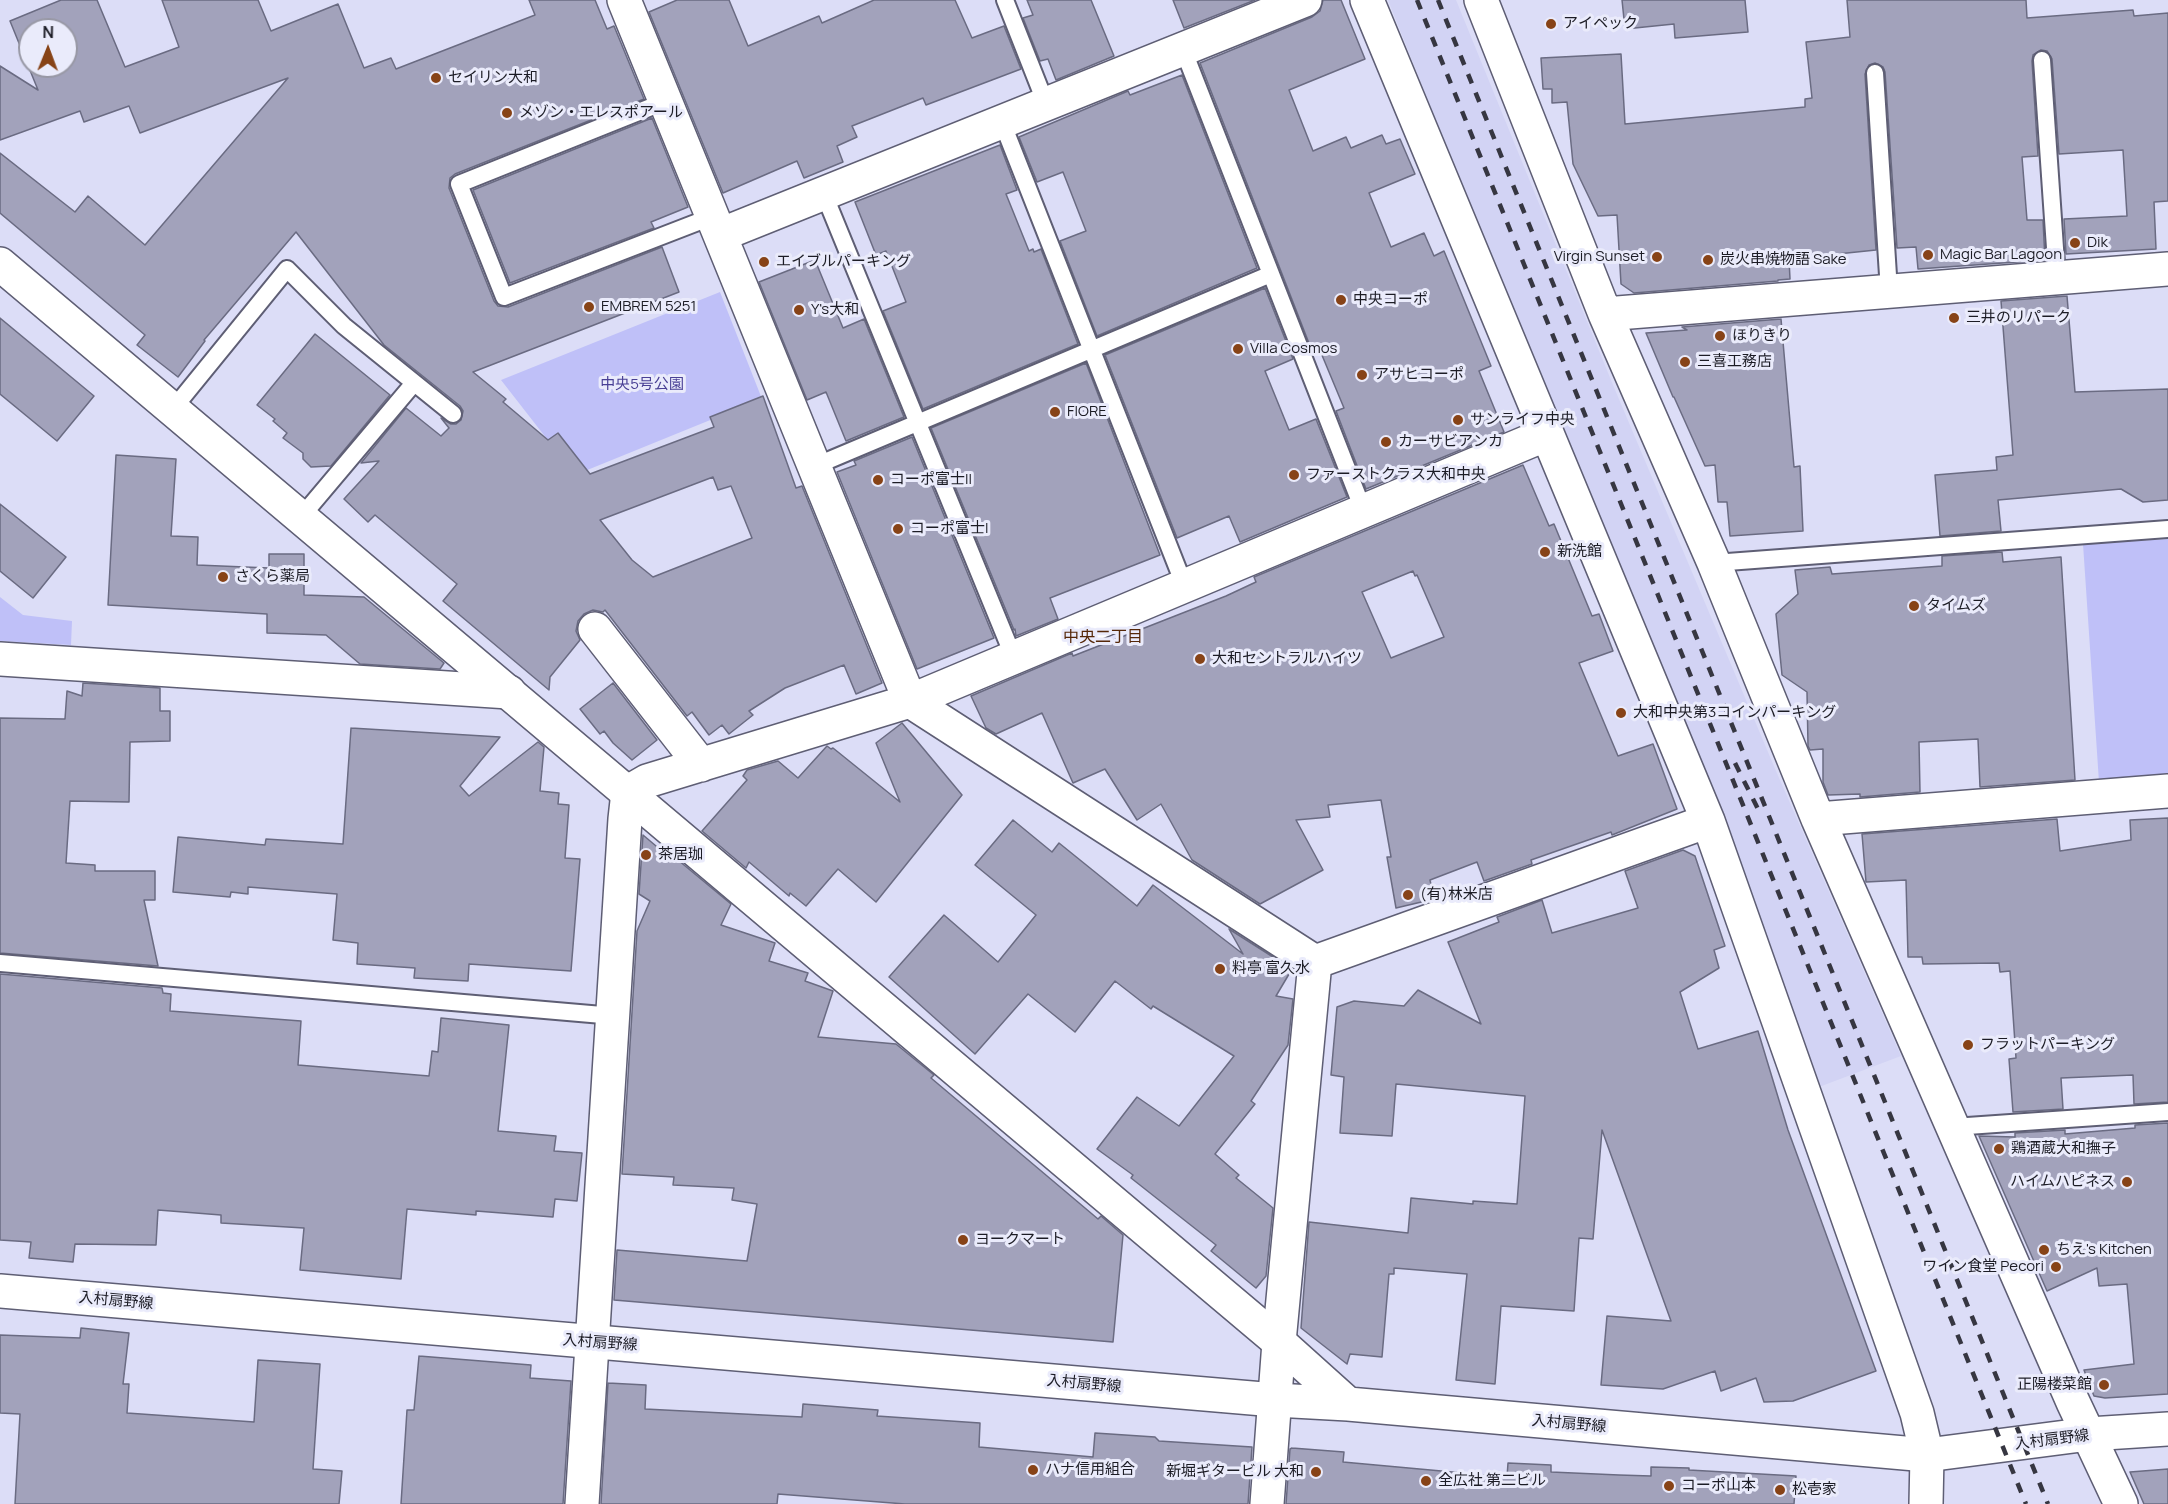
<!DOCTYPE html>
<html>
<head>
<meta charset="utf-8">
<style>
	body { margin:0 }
	#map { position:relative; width:2168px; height:1504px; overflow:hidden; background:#dcddf7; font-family:Manrope,sans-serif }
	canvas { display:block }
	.north { position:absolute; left:18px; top:18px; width:60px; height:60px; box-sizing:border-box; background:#eaebfb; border:2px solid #9898a5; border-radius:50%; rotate:1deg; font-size:16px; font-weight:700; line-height:24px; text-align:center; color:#1c1c25 }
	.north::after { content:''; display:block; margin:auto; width:21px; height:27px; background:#874317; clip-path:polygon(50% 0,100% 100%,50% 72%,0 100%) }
</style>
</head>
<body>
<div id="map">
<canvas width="2168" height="1504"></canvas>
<div class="north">N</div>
</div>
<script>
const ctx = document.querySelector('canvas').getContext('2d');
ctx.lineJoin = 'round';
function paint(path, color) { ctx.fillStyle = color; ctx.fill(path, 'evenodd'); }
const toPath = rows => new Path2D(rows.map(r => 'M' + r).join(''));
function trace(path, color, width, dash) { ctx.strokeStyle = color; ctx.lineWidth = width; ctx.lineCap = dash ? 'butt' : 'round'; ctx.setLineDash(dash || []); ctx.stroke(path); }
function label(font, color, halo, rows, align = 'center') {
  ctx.font = font + ' Manrope,"Noto Sans JP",sans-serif'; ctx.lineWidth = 6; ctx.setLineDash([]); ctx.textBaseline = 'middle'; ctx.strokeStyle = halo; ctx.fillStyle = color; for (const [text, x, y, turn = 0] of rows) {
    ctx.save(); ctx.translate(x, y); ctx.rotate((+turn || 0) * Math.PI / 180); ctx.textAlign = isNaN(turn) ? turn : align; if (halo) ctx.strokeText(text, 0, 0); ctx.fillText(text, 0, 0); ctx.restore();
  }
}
const built = toPath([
	[1388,0,1456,0,1613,385,1776,771,1901,1056,1811,1090,1549,405]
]);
const green = toPath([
	[720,292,762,399,575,475,501,380],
	[2168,539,2168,777,2099,782,2083,544],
	[0,597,23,615,72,621,71,645,0,641]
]);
const building = toPath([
	[61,0,97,0,125,67,179,47,162,0,258,0,271,31,338,4,364,68,391,58,396,69,535,15,529,0,595,0,607,29,614,26,644,99,455,174,450,178,449,188,494,301,498,306,508,307,662,247,679,292,473,372,506,399,503,402,548,440,558,433,590,474,714,427,710,417,763,396,796,488,802,486,882,683,856,694,844,665,785,688,749,711,753,715,729,734,722,725,709,735,692,712,687,716,605,610,603,612,593,610,584,614,578,621,576,631,580,640,550,677,549,690,443,601,457,584,375,515,368,522,344,499,379,461,361,463,406,408,441,436,449,428,441,418,451,424,456,424,461,420,463,411,460,406,384,345,296,232,204,340,205,341,178,377,137,345,145,335,0,213,0,153,75,212,88,196,145,245,288,78,140,133,129,106,84,122,80,111,0,140,0,66,38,90,10,21,61,0],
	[30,30,66,30,66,66,30,66,30,30],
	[713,477,718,490,731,486,752,538,653,577,632,560,600,520,713,477],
	[677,0,729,0,748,46,819,16,822,23,874,0,955,0,972,38,1004,26,1021,69,926,105,923,98,852,126,857,137,837,146,843,162,804,178,797,161,723,193,649,12,677,0],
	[1027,0,1091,0,1114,56,1056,80,1048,59,1040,61,1023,18,1033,15,1027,0],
	[1173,0,1255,0,1184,28,1173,0],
	[1323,0,1341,0,1365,59,1289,90,1313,151,1346,137,1351,148,1382,135,1386,144,1400,139,1415,174,1369,193,1391,247,1424,233,1434,256,1444,251,1491,366,1479,371,1504,432,1366,489,1336,411,1344,408,1319,348,1312,351,1200,63,1312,17,1320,11,1323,0],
	[1622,0,1745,0,1748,32,1675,38,1674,24,1625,29,1622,0],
	[1847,0,2026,0,2027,18,2133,10,2134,16,2168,13,2168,201,2154,202,2156,249,2066,254,2064,219,2127,216,2123,150,2059,154,2052,59,2047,51,2041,50,2033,55,2032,61,2038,156,2022,157,2027,220,2043,220,2045,260,1918,269,1916,247,1897,248,1885,72,1883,67,1875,63,1869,65,1865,74,1876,250,1789,259,1790,279,1778,280,1778,281,1634,293,1621,284,1617,215,1598,216,1573,164,1567,102,1552,103,1552,89,1543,89,1541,58,1621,54,1625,124,1805,107,1805,99,1812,98,1806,42,1850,37,1847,0],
	[1182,75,1257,268,1097,336,1060,241,1086,231,1063,172,1037,182,1019,137,1128,91,1130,95,1182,75],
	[652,118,688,207,651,222,654,228,510,283,473,190,652,118],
	[1000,145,1017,190,1006,194,1029,251,1033,249,1034,252,1041,249,1078,344,923,409,883,311,906,302,886,251,876,255,855,202,1000,145],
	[815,260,843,328,864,319,904,417,846,441,826,392,807,400,759,282,815,260],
	[1265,288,1293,359,1265,371,1289,430,1316,419,1347,497,1240,542,1229,516,1177,538,1105,355,1265,288],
	[2067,296,2075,392,2168,389,2168,500,2143,502,2121,489,1998,500,2001,531,1940,536,1935,475,1997,470,1996,457,2013,455,2001,301,2067,296],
	[0,318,94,396,57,441,0,394,0,318],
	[1781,319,1794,467,1800,466,1803,531,1730,536,1727,502,1718,502,1715,465,1705,466,1674,397,1673,397,1646,333,1687,330,1682,327,1781,319],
	[315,334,390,395,331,466,311,467,303,459,303,453,283,438,287,433,273,421,275,419,257,405,315,334],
	[1086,363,1160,555,1050,598,1058,619,1016,636,1015,629,1014,630,931,428,1086,363],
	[912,437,994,638,917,669,837,472,856,465,854,461,912,437],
	[116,455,176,459,171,536,198,537,197,565,269,568,269,554,304,554,304,595,364,597,444,663,440,669,360,664,326,635,267,633,267,614,108,605,116,455],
	[1523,465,1549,526,1554,524,1592,616,1599,614,1613,651,1579,663,1618,756,1653,744,1677,809,1612,835,1611,832,1531,860,1532,864,1484,881,1477,862,1430,880,1434,899,1396,908,1387,857,1391,857,1381,800,1328,805,1330,817,1296,820,1323,870,1260,904,1192,860,1161,804,1137,820,1105,769,1073,783,1042,713,996,734,986,728,971,696,1072,653,1073,656,1226,596,1256,582,1254,577,1523,465],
	[1413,571,1415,576,1417,575,1444,637,1391,658,1362,592,1413,571],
	[0,504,66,557,33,598,0,571,0,504],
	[2002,552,2003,562,2061,557,2075,780,1980,787,1978,739,1919,742,1920,792,1860,797,1860,794,1828,795,1823,782,1823,749,1810,750,1808,746,1807,692,1782,675,1776,614,1798,594,1795,570,1830,567,1832,574,1942,566,1942,556,2002,552],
	[83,683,160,688,160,711,170,711,170,741,130,742,129,802,70,801,66,863,95,865,95,871,155,871,155,900,144,900,158,966,0,953,0,718,65,719,67,691,82,696,83,683],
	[613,683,657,740,632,760,613,743,604,731,600,734,580,709,613,683],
	[902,723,962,795,876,902,838,869,806,906,790,893,789,896,749,862,746,868,702,831,747,780,743,776,747,770,778,761,798,778,827,746,831,749,833,748,900,802,876,743,902,723],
	[351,728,500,737,460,786,469,796,538,742,544,747,540,791,559,793,558,804,569,805,565,858,580,859,571,971,469,964,468,981,414,978,415,968,357,964,358,943,333,940,337,894,248,887,248,894,231,892,230,897,173,892,178,837,265,845,266,839,343,844,351,728],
	[2168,818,2168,1102,2134,1104,2133,1075,2061,1078,2063,1109,2013,1112,2009,1059,2016,1058,2010,971,2000,972,1999,963,1923,964,1922,957,1908,957,1906,880,1866,882,1862,834,2057,819,2060,851,2131,840,2130,820,2168,818],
	[1013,820,1052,852,1059,843,1137,906,1153,885,1243,954,1229,929,1292,969,1276,996,1293,999,1288,1045,1251,1101,1255,1104,1215,1154,1239,1175,1236,1178,1273,1208,1266,1276,1256,1288,1211,1251,1216,1245,1131,1178,1133,1175,1097,1149,1137,1097,1179,1126,1234,1056,1153,1006,1151,1009,1115,981,1075,1032,1028,994,975,1054,889,977,944,915,998,962,1036,915,975,865,1013,820],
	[643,835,675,862,678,860,731,904,721,925,775,943,769,961,808,973,805,981,833,991,818,1037,896,1044,934,1075,931,1078,1098,1219,1101,1216,1123,1235,1113,1342,614,1300,617,1250,747,1261,757,1204,732,1200,734,1188,673,1185,674,1177,622,1174,637,931,650,901,639,894,643,835],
	[1683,850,1695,856,1725,946,1714,950,1719,968,1680,992,1698,1049,1758,1031,1788,1130,1876,1371,1793,1401,1764,1402,1756,1378,1721,1391,1715,1371,1663,1389,1601,1385,1607,1316,1671,1321,1602,1130,1593,1239,1579,1238,1574,1311,1501,1306,1495,1384,1456,1380,1467,1274,1394,1268,1394,1274,1389,1274,1382,1357,1350,1354,1347,1364,1301,1328,1309,1222,1408,1233,1411,1198,1473,1204,1473,1201,1517,1204,1525,1096,1396,1084,1392,1136,1340,1133,1344,1077,1331,1075,1337,1007,1354,1001,1404,1006,1418,990,1481,1024,1448,942,1499,922,1497,917,1542,900,1552,933,1638,908,1625,871,1683,850],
	[0,974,162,988,163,993,171,994,170,1011,301,1021,298,1065,429,1076,432,1051,438,1052,441,1018,509,1025,498,1131,556,1136,554,1151,582,1153,577,1201,555,1199,553,1217,476,1211,476,1215,407,1209,401,1279,300,1270,304,1228,221,1223,221,1215,158,1210,156,1245,75,1244,73,1262,29,1258,31,1242,0,1240,0,974],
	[2168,1123,2168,1394,2105,1398,2094,1396,2084,1370,2134,1364,2127,1284,2099,1286,2097,1268,2047,1291,1979,1136,2015,1137,2015,1133,2065,1130,2065,1134,2135,1128,2135,1125,2168,1123],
	[81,1328,129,1333,123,1384,129,1384,127,1413,254,1422,258,1360,320,1364,313,1469,342,1471,339,1504,15,1504,20,1414,0,1413,0,1335,80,1338,81,1328],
	[419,1356,531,1365,530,1378,571,1381,563,1504,401,1504,407,1410,414,1410,419,1356],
	[608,1383,646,1385,645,1409,802,1417,803,1404,878,1410,877,1416,980,1423,979,1447,1093,1457,1095,1433,1155,1437,1159,1441,1252,1447,1248,1504,905,1504,778,1494,777,1504,601,1504,608,1383],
	[1292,1448,1344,1452,1343,1462,1507,1477,1508,1463,1551,1465,1551,1472,1619,1475,1651,1476,1651,1467,1689,1468,1689,1470,1796,1476,1794,1504,1286,1504,1290,1449,1292,1448],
	[2168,1469,2168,1504,2144,1504,2130,1472,2168,1469]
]);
const lane = toPath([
	[1005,0,1046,104],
	[1183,49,1364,512],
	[2042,60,2057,277],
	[1875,73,1889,291],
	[666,101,459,184,504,297,711,217],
	[1002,122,1185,587],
	[824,194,1014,658],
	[173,409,287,269,344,326,453,414],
	[815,466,1271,274],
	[301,517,414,383],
	[1714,563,2168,529],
	[0,963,614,1016],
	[1953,1127,2168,1112]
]);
const street = toPath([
	[624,0,910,701,1315,962],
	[1367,0,1708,821,1917,1413,1927,1455,1926,1504],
	[1481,0,1605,314,1714,563,1818,819,2073,1402,2121,1504],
	[720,235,1305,0],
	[1605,314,2168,269],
	[595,629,701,765],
	[0,659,509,692],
	[1818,819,2168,791],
	[1315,962,1708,821],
	[582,1504,625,819,628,792,647,781,910,701,1547,434],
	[1267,1504,1279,1342,1315,962]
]);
const secondary = toPath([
	[0,264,1279,1342,1348,1404],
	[0,1291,1275,1400,1348,1404,1927,1455,2089,1434,2168,1429]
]);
const rail = toPath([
	[1417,0,2026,1504],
	[1438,0,2048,1504],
	[1735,763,1759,811]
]);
const markers = [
	[1551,24,6,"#874317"],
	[436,78,6,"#874317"],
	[507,113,6,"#874317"],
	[2075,243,6,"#874317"],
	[1928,255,6,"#874317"],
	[1657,257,6,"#874317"],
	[1708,260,6,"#874317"],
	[764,262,6,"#874317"],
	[1341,300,6,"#874317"],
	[589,307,6,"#874317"],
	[799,310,6,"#874317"],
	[1954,318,6,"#874317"],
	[1720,336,6,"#874317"],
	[1238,349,6,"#874317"],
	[1685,362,6,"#874317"],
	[1362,375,6,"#874317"],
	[1055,412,6,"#874317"],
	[1458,420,6,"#874317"],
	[1386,442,6,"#874317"],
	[1294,475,6,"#874317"],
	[878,480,6,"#874317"],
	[898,529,6,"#874317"],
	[1545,552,6,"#874317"],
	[223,577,6,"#874317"],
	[1914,606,6,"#874317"],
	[1200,659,6,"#874317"],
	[1621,713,6,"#874317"],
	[646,855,6,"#874317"],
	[1408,895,6,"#874317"],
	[1220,969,6,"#874317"],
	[1968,1045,6,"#874317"],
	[1999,1149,6,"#874317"],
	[2127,1182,6,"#874317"],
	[963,1240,6,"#874317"],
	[2044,1250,6,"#874317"],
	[2056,1267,6,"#874317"],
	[2104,1385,6,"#874317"],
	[1033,1470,6,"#874317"],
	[1316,1472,6,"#874317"],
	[1426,1481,6,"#874317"],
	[1669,1486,6,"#874317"],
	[1780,1490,6,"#874317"]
];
const poiNames = [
	["アイペック",1563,24],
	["セイリン大和",448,78],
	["メゾン・エレスポアール",519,113],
	["Dik",2087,243],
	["Magic Bar Lagoon",1940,255],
	["Virgin Sunset",1645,257,"right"],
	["炭火串焼物語 Sake",1720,260],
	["エイブルパーキング",776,262],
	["中央コーポ",1353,300],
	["EMBREM 5251",601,307],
	["Y's大和",811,310],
	["三井のリパーク",1966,318],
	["ほりきり",1732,336],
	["Villa Cosmos",1250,349],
	["三喜工務店",1697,362],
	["アサヒコーポ",1374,375],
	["FIORE",1067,412],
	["サンライフ中央",1470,420],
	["カーサビアンカ",1398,442],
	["ファーストクラス大和中央",1306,475],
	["コーポ富士II",890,480],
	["コーポ富士I",910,529],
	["新洗館",1557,552],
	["さくら薬局",235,577],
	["タイムズ",1926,606],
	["大和セントラルハイツ",1212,659],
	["大和中央第3コインパーキング",1633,713],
	["茶居珈",658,855],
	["(有)林米店",1420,895],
	["料亭 富久水",1232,969],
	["フラットパーキング",1980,1045],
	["鶏酒蔵大和撫子",2011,1149],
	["ハイムハピネス",2115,1182,"right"],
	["ヨークマート",975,1240],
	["ちえ's Kitchen",2056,1250],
	["ワイン食堂 Pecori",2044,1267,"right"],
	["正陽楼菜館",2092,1385,"right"],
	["ハナ信用組合",1045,1470],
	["新堀ギタービル 大和",1304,1472,"right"],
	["全広社 第二ビル",1438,1481],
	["コーポ山本",1681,1486],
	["松壱家",1792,1490]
];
const parkNames = [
	["中央5号公園",642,385]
];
const streetNames = [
	["入村扇野線",116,1301,5],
	["入村扇野線",600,1343,4],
	["入村扇野線",1084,1384,5],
	["入村扇野線",1569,1424,5],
	["入村扇野線",2052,1440,-7]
];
const neighbourhoodNames = [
	["中央二丁目",1103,638]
];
paint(built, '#d2d3f4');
paint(green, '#bfc0f8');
paint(building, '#a2a2bb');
trace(building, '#6a6b82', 1.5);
trace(lane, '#5e5e74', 20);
trace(street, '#5e5e74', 36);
trace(secondary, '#5e5e74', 36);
trace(lane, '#fff', 16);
trace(street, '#fff', 33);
trace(secondary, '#fff', 33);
trace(rail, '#363641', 4.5, [10, 10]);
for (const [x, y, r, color] of markers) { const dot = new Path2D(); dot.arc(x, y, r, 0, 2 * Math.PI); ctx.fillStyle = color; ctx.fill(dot); trace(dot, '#eaebfb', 2); }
label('15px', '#1c1c25', '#eaebfb', poiNames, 'left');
label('15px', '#494095', '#eaebfb', parkNames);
label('15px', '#1c1c25', '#eaebfb', streetNames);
label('16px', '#552708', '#eaebfb', neighbourhoodNames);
</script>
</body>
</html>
